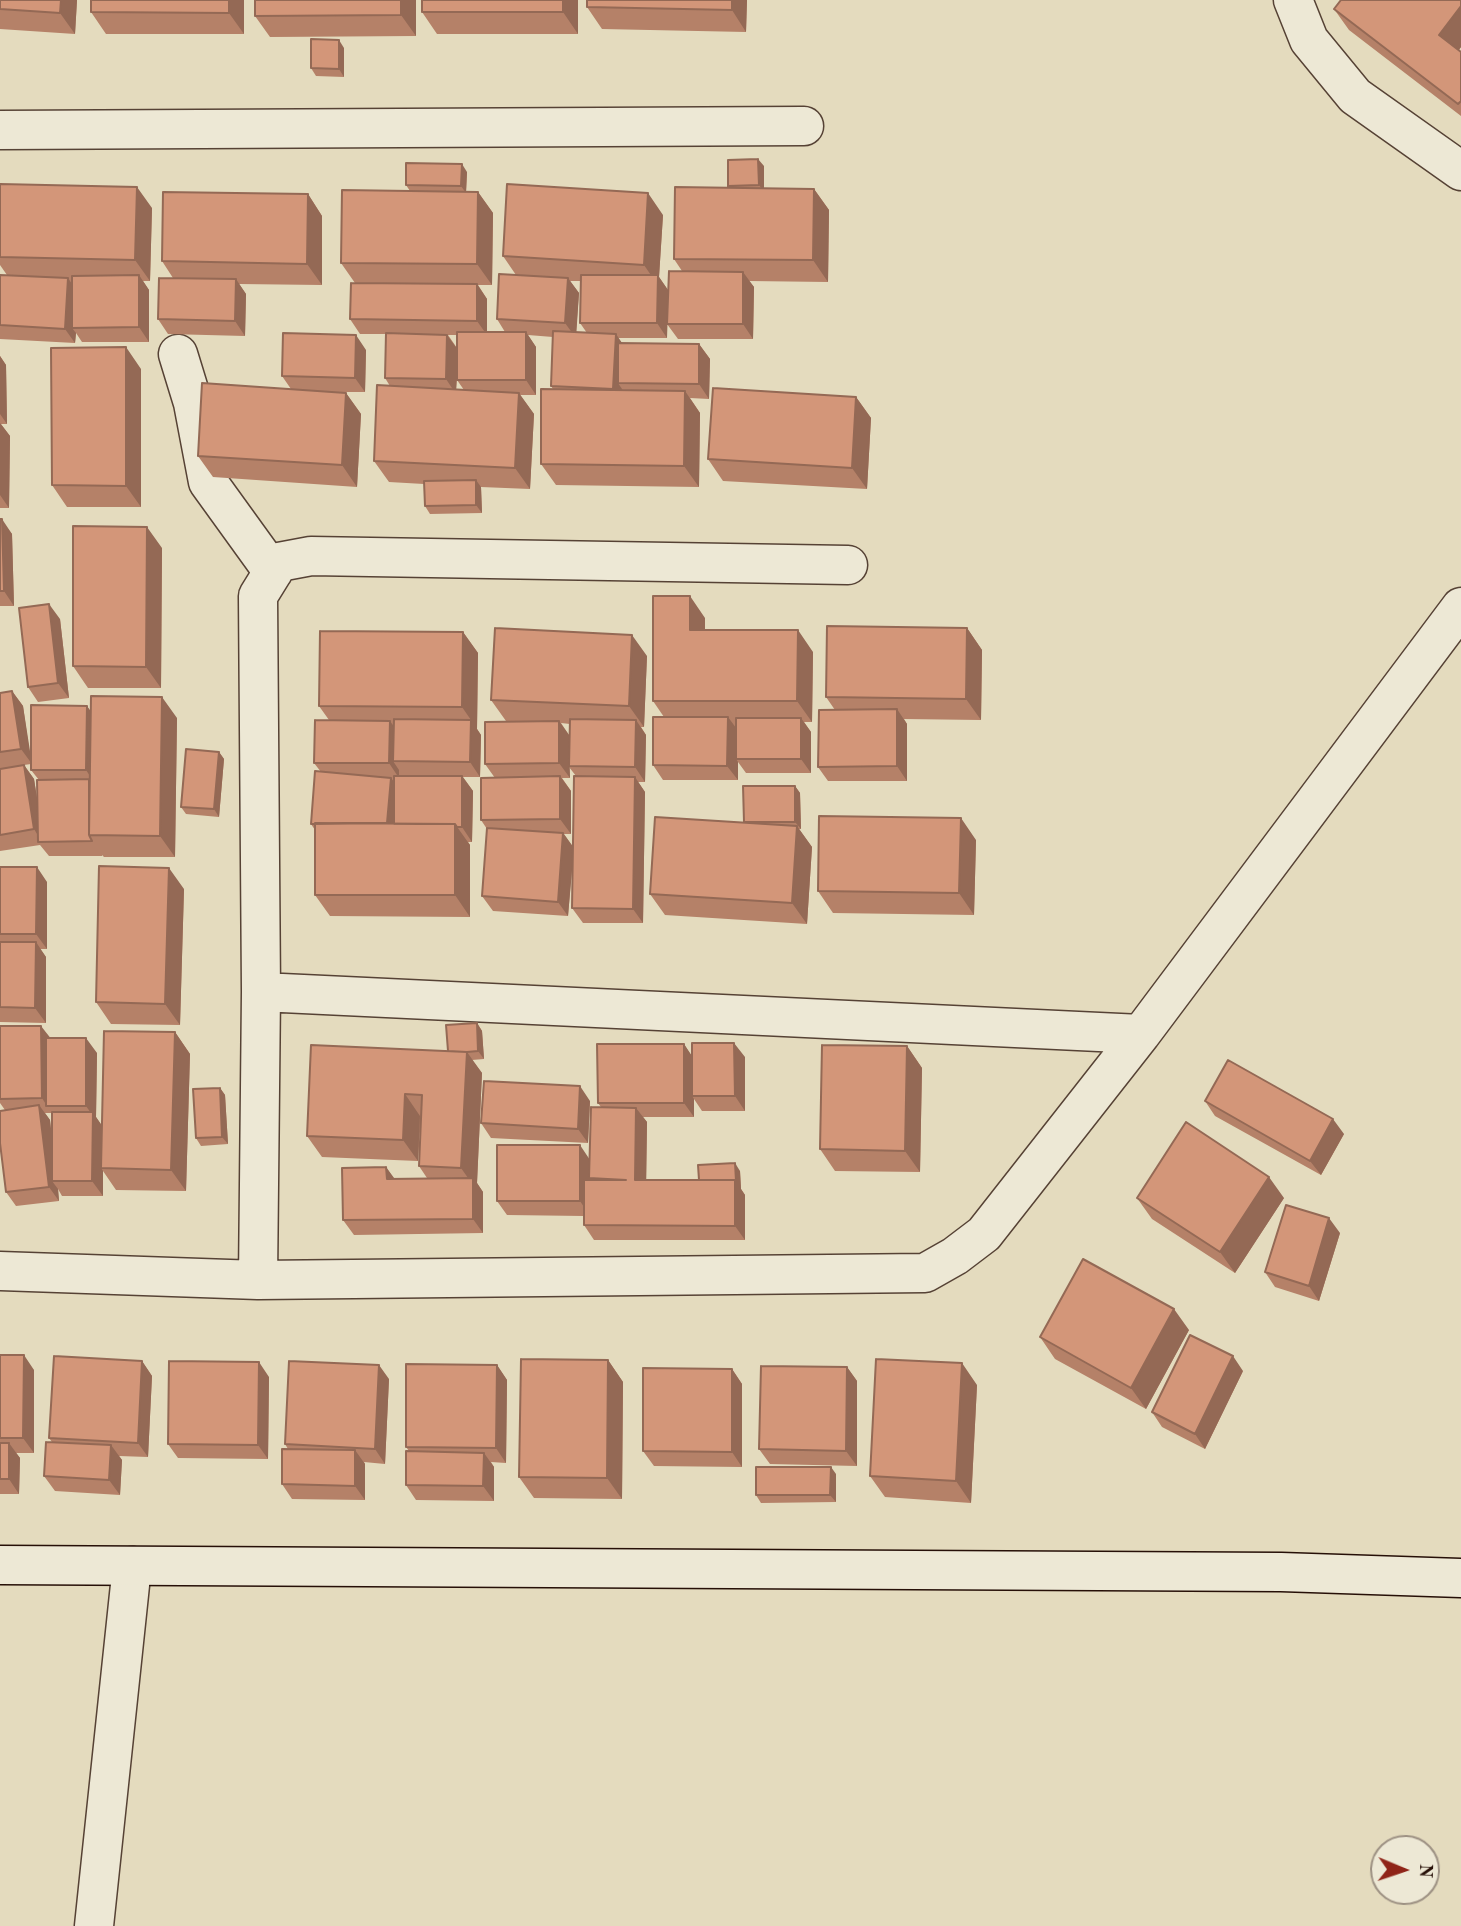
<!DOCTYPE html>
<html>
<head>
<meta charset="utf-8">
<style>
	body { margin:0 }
	#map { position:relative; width:1461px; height:1926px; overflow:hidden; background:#e4dbbe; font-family:"Old Standard TT",serif }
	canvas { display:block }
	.north { position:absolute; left:1370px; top:1835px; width:70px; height:70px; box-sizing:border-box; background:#ede8d5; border:2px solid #9d9183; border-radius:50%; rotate:92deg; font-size:19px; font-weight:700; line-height:28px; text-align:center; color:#260f07 }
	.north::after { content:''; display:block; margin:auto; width:24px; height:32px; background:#8f2418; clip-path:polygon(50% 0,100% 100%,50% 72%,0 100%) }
</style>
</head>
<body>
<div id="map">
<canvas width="1461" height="1926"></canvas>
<div class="north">N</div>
</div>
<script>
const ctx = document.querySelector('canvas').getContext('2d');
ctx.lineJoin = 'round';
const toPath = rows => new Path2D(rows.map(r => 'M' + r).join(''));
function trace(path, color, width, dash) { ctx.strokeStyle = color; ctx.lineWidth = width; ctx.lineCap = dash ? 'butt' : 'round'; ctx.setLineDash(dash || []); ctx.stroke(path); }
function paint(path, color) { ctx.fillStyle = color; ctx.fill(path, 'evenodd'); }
const street = toPath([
	[1293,0,1309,40,1355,96,1461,171],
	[0,130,804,126],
	[178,354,193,403,208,482,273,572],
	[261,992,1141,1034],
	[0,1271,258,1280,925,1273,955,1256,984,1234,1141,1034,1461,607],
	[258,1280,261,992,258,596,279,562,311,556,848,565],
	[94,1926,132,1566]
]);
const secondary = toPath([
	[0,1565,1281,1572,1461,1578]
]);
const wall = toPath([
	[0,0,77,0,75,34,0,29],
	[244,0,244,34,106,34,91,12],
	[416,0,416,36,270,37,255,16],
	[422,0,578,0,578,34,437,34,422,12],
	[587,0,747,0,746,32,602,29,587,7],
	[1461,0,1461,47,1459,50,1461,52,1461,116,1349,30,1334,9],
	[344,48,344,77,316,76,311,68],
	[764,166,764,188,814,189,829,210,828,282,749,281,754,287,753,339,678,339,667,324,682,271,674,259,730,188,728,186],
	[467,172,466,192,478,192,493,213,492,285,478,285,487,299,487,332,505,332,497,319,516,275,503,256,663,215,659,277,668,290,667,338,618,338,622,343,699,344,710,359,709,399,690,398,700,413,699,487,556,485,541,464,553,389,551,386,553,337,528,335,536,347,536,395,520,395,534,414,530,489,481,487,482,513,430,514,425,506,424,484,389,482,374,461,390,386,385,378,386,334,360,334,350,319,355,283,341,263,410,191,406,185],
	[570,281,581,281,580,323,587,333,576,332,579,293],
	[448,335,457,335,457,348],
	[457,378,457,380,464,390,456,389],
	[0,184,152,208,150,281,143,281,149,290,149,342,82,342,76,333,75,343,0,339,0,275,7,275,0,265],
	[308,194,322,216,322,285,239,284,246,294,245,336,168,334,158,319,173,278,162,261],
	[366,350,365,392,332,392,346,393,361,414,357,487,213,477,198,456,291,389,282,376],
	[0,356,6,365,7,424,1,424,10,436,9,508,0,508],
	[141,369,141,507,67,507,52,485],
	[856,397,871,418,867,489,723,481,708,459],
	[0,519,12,534,14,606,0,606],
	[162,548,161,688,88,688,73,666],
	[705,618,705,630,813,652,812,722,804,722,811,732,811,773,746,773,738,762,738,780,663,780,653,765,664,717,653,701],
	[60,619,69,698,38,702,28,687],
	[967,628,982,650,981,720,904,719,907,724,907,781,828,781,818,767,835,710,826,697],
	[463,632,478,653,477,729,481,735,480,777,463,777,473,791,472,842,468,842,470,845,470,917,330,916,315,895,315,830,311,824,321,772,314,763,329,720,319,706],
	[647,656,644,727,641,727,646,735,645,782,638,782,645,792,643,923,583,923,572,908,573,856,568,916,493,911,482,896,487,829,481,820,495,778,485,764,506,721,491,700],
	[561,723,570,724,569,750,569,735],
	[569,767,576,776,573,847,564,834,571,834,571,791,562,778,570,778],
	[12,691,23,706,31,763,87,706,90,711,177,718,175,857,104,857,102,855,102,856,49,856,40,845,0,851,0,693],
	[31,764,31,770,39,780,38,805,34,779,24,765],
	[219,752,224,759,219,817,186,814,181,807],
	[795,786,800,793,801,829,799,829,812,847,807,924,665,915,650,894,744,822],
	[976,840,974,915,833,913,818,891],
	[0,867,47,882,47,949,40,949,46,957,46,1023,0,1022],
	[184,889,180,1025,111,1024,96,1002],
	[477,1023,482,1031,484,1059,472,1060,482,1073,477,1183,483,1192,483,1233,354,1235,343,1220,386,1167,394,1179,427,1178,419,1166,421,1116,418,1161,322,1157,307,1136,448,1051],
	[0,1026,50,1038,97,1053,96,1117,102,1126,175,1032,190,1054,186,1191,116,1190,103,1171,103,1196,62,1196,58,1189,59,1201,16,1206,6,1192,5,1110,0,1103],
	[45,1113,51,1113,52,1115,52,1141,50,1120],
	[684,1044,692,1057,745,1057,745,1111,702,1111,694,1099,694,1117,643,1117,647,1122,646,1180,699,1180,740,1171,741,1189,745,1195,745,1240,594,1240,584,1225,584,1216,507,1215,497,1201,590,1159,601,1107,598,1103],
	[907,1046,922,1068,920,1172,835,1171,820,1149],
	[220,1088,225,1095,228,1144,201,1146,196,1138],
	[590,1101,588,1143,491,1138,481,1123],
	[1205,1101,1344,1134,1321,1175,1215,1116],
	[1137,1198,1284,1198,1235,1273,1152,1219],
	[1340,1233,1319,1301,1275,1287,1265,1272],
	[1189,1330,1146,1409,1055,1359,1040,1337],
	[0,1355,34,1370,34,1453,16,1453,20,1458,19,1494,0,1494],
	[608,1360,623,1382,622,1499,534,1498,519,1477],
	[142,1361,152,1376,148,1457,119,1456,122,1460,120,1495,55,1491,44,1476,52,1442,49,1438],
	[497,1365,507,1380,506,1463,491,1462,494,1467,494,1501,416,1500,406,1485,409,1451,406,1447],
	[847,1367,857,1381,857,1466,770,1464,759,1449],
	[732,1369,742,1384,742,1467,654,1466,643,1451],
	[1243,1371,1205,1449,1162,1427,1152,1412],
	[269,1377,268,1459,178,1458,168,1444],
	[389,1379,385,1464,364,1462,365,1464,365,1500,292,1499,282,1484,288,1449,285,1444],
	[977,1385,971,1503,885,1497,870,1476],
	[836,1474,836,1502,761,1503,756,1495]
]);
const shadedWall = toPath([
	[61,0,77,0,75,34,60,13],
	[229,0,244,0,244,34,229,13],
	[401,0,416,0,416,36,401,15],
	[563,0,578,0,578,34,563,12],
	[732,0,747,0,746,32,732,10],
	[1461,6,1461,47,1454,56,1439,35],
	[339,40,344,48,344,77,339,69],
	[758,159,764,166,764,192,759,185],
	[462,164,467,172,466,193,461,186],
	[137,187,152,208,150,281,135,260],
	[814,189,829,210,828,282,813,260],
	[478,192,493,213,492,285,477,264],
	[648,193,663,215,659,277,668,290,667,338,657,323,657,284,644,265],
	[308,194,322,216,322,285,307,264],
	[743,272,754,287,753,339,743,324],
	[139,275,149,290,149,342,139,327],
	[68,278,78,293,72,328,76,333,75,343,65,329],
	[568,278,579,293,576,338,565,323],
	[236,279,246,294,245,336,235,321],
	[477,284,487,299,487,335,477,321],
	[526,332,536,347,536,395,526,380],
	[616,334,626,349,618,383,624,392,623,404,613,389],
	[356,335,366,350,365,392,355,378],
	[447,335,458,350,456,394,446,379],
	[699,344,710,359,709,399,699,384],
	[126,347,141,369,141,507,126,486],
	[0,356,6,365,7,424,0,414],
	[685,391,700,413,699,487,684,466],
	[346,393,361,414,357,487,342,465],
	[519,393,534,414,530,489,515,468],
	[856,397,871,418,867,489,852,468],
	[0,423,10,436,9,508,0,495],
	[476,480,481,487,482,513,476,505],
	[2,519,12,534,14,606,4,591],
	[147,527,162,548,161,688,146,667],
	[690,596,705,618,705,652,690,630],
	[49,604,60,619,69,698,58,683],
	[967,628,982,650,981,720,966,699],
	[798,630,813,652,812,722,797,701],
	[463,632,478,653,477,729,481,735,480,777,470,762,471,720,462,707],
	[632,635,647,656,644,727,629,706],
	[12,691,23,706,32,764,21,749],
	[162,697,177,718,175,857,160,836],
	[87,706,97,720,96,785,86,770],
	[897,709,907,724,907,781,897,766],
	[728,717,739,732,736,759,738,762,738,780,727,766],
	[801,718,811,732,811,773,801,759],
	[636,720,646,735,645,782,635,767],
	[390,721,400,735,393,761,399,770,399,778,389,763],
	[559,721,569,735,570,778,559,763],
	[219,752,224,759,219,817,214,809],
	[24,765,34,779,44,842,42,842,34,829],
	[462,776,473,791,472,842,462,827],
	[560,776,571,791,571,834,560,819],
	[635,777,645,792,643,923,633,909],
	[391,778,402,792,399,826,387,829],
	[795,786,800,793,801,829,795,822],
	[961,818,976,840,974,915,959,893],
	[455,824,470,845,470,917,455,895],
	[797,826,812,847,807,924,792,903],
	[563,833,574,848,568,916,558,902],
	[37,867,47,882,47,949,36,934],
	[169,868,184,889,180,1025,165,1004],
	[36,942,46,957,46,1023,35,1008],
	[477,1023,482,1031,484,1059,478,1051],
	[41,1026,52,1040,47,1106,42,1098],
	[175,1032,190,1054,186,1191,171,1170],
	[86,1038,97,1053,96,1117,103,1127,101,1168,103,1171,103,1196,92,1181,93,1116,86,1106],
	[734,1043,745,1057,745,1111,735,1096],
	[684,1044,694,1059,692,1096,694,1099,694,1117,684,1103],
	[907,1046,922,1068,920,1172,905,1151],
	[467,1052,482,1073,477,1183,483,1192,483,1233,473,1219,473,1185,461,1168],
	[580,1086,590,1101,588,1143,578,1129],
	[220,1088,225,1095,228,1144,222,1137],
	[405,1094,420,1116,418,1161,403,1140],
	[39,1105,50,1120,57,1181,52,1181,58,1189,59,1201,49,1187],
	[636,1108,647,1122,646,1195,635,1180],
	[1333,1119,1344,1134,1321,1175,1310,1161],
	[580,1145,590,1160,590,1216,580,1201],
	[735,1163,740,1171,741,1189,745,1195,745,1240,735,1226],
	[386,1167,397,1182,387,1179],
	[1269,1177,1284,1198,1235,1273,1220,1252],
	[1329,1218,1340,1233,1319,1301,1309,1286],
	[1174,1309,1189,1330,1146,1409,1131,1388],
	[24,1355,34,1370,34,1453,23,1438],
	[1233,1356,1243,1371,1205,1449,1195,1434],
	[608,1360,623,1382,622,1499,607,1478],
	[142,1361,152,1376,148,1457,138,1443],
	[259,1362,269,1377,268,1459,258,1445],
	[962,1363,977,1385,971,1503,956,1481],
	[379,1365,389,1379,385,1464,375,1449],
	[497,1365,507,1380,506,1463,496,1448],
	[847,1367,857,1381,857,1466,846,1451],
	[732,1369,742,1384,742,1467,732,1452],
	[9,1443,20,1458,19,1494,9,1479],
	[111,1445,122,1460,120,1495,109,1480],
	[355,1450,365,1464,365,1500,355,1486],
	[484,1453,494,1467,494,1501,483,1486],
	[831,1467,836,1474,836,1502,830,1495]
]);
const building = toPath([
	[0,0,61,0,60,13,0,9,0,0],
	[91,0,229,0,229,13,91,12,91,0],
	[255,0,401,0,401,15,255,16,255,0],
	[422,0,563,0,563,12,422,12,422,0],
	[587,0,732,0,732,10,587,7,587,0],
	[1341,0,1461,0,1461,6,1439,35,1461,52,1461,101,1458,104,1334,9,1341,0],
	[311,39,339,40,339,69,311,68,311,39],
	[758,159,759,185,728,186,728,160,758,159],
	[406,163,462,164,461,186,406,185,406,163],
	[0,184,137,187,135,260,0,257,0,184],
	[507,184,648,193,644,265,503,256,507,184],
	[675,187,814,189,813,260,674,259,675,187],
	[342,190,478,192,477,264,341,263,342,190],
	[163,192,308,194,307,264,162,261,163,192],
	[669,271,743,272,743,324,667,324,669,271],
	[499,274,568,278,565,323,497,319,499,274],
	[0,275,68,278,65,329,0,325,0,275],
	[139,275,139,327,72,328,72,276,139,275],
	[581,275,658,275,657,323,580,323,581,275],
	[159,278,236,279,235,321,158,319,159,278],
	[351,283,477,284,477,321,350,319,351,283],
	[553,331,616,334,613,389,551,386,553,331],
	[457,332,526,332,526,380,457,380,457,332],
	[283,333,356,335,355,378,282,376,283,333],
	[386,333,447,335,446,379,385,378,386,333],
	[618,343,699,344,699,384,618,383,618,343],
	[126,347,126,486,52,485,51,348,126,347],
	[202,383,346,393,342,465,198,456,202,383],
	[377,385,519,393,515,468,374,461,377,385],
	[713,388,856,397,852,468,708,459,713,388],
	[541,389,685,391,684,466,541,464,541,389],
	[476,480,476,505,425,506,424,481,476,480],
	[0,519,2,519,4,591,0,591,0,519],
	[73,526,147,527,146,667,73,666,73,526],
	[653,596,690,596,690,630,798,630,797,701,653,701,653,596],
	[49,604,58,683,28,687,19,608,49,604],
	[827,626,967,628,966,699,826,697,827,626],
	[495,628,632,635,629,706,491,700,495,628],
	[320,631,463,632,462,707,319,706,320,631],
	[12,691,21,749,0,752,0,693,12,691],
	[91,696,162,697,160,836,89,835,91,696],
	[31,705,87,706,86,770,31,770,31,705],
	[897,709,897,766,818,767,819,710,897,709],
	[653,717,728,717,727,766,653,765,653,717],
	[736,718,801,718,801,759,736,759,736,718],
	[394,719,471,720,470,762,393,761,394,719],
	[570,719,636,720,635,767,569,766,570,719],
	[315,720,390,721,389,763,314,763,315,720],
	[559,721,559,763,485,764,485,722,559,721],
	[186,749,219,752,214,809,181,807,186,749],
	[24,765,34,829,0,835,0,769,24,765],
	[315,771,391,778,387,823,311,824,315,771],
	[394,776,462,776,462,827,457,827,455,824,394,824,394,776],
	[560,776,560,819,481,820,481,778,560,776],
	[574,776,635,777,633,909,572,908,574,776],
	[89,779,89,835,92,841,38,842,37,780,89,779],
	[743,786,795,786,795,822,744,822,743,786],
	[819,816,961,818,959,893,818,891,819,816],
	[655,817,797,826,792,903,650,894,655,817],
	[315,823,455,824,455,895,315,895,315,823],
	[487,828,563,833,558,902,482,896,487,828],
	[99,866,169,868,165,1004,96,1002,99,866],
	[0,867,37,867,36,934,0,934,0,867],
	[0,942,36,942,35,1008,0,1007,0,942],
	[477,1023,478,1051,467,1052,448,1051,446,1025,477,1023],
	[0,1026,41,1026,42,1098,0,1099,0,1026],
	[104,1031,175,1032,171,1170,101,1168,104,1031],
	[46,1038,86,1038,86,1106,46,1106,46,1038],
	[692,1043,734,1043,735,1096,692,1096,692,1043],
	[597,1044,684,1044,684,1103,598,1103,597,1044],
	[311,1045,467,1052,461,1168,419,1166,422,1095,405,1094,403,1140,307,1136,311,1045],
	[822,1045,907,1046,905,1151,820,1149,822,1045],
	[1228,1060,1333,1119,1310,1161,1205,1101,1228,1060],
	[484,1081,580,1086,578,1129,481,1123,484,1081],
	[220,1088,222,1137,196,1138,193,1089,220,1088],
	[39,1105,49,1187,6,1192,0,1143,0,1111,39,1105],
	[591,1107,636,1108,635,1180,735,1180,735,1226,584,1225,584,1180,626,1180,589,1178,591,1107],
	[52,1112,93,1112,92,1181,52,1181,52,1112],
	[1186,1122,1269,1177,1220,1252,1137,1198,1186,1122],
	[497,1145,580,1145,580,1201,497,1201,497,1145],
	[735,1163,736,1181,735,1180,699,1180,698,1165,735,1163],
	[386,1167,387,1179,473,1178,473,1219,343,1220,342,1168,386,1167],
	[1286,1205,1329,1218,1309,1286,1265,1272,1286,1205],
	[1083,1259,1174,1309,1131,1388,1040,1337,1083,1259],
	[1190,1335,1233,1356,1195,1434,1152,1412,1190,1335],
	[0,1355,24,1355,23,1438,0,1438,0,1355],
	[54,1356,142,1361,138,1443,49,1438,54,1356],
	[521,1359,608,1360,607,1478,519,1477,521,1359],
	[876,1359,962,1363,956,1481,870,1476,876,1359],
	[169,1361,259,1362,258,1445,168,1444,169,1361],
	[289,1361,379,1365,375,1449,285,1444,289,1361],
	[406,1364,497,1365,496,1448,406,1447,406,1364],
	[761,1366,847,1367,846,1451,759,1449,761,1366],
	[643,1368,732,1369,732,1452,643,1451,643,1368],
	[46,1442,111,1445,109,1480,44,1476,46,1442],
	[0,1443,9,1443,9,1479,0,1479,0,1443],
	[282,1449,355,1450,355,1486,282,1484,282,1449],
	[406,1451,484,1453,483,1486,406,1485,406,1451],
	[756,1467,831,1467,830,1495,756,1495,756,1467]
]);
trace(street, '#564235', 41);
trace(secondary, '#260f07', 41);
trace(street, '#ede8d5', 38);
trace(secondary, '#ede8d5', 38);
paint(wall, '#b58168');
paint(shadedWall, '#946955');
paint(building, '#d39679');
trace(building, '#946955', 2);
</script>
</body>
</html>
